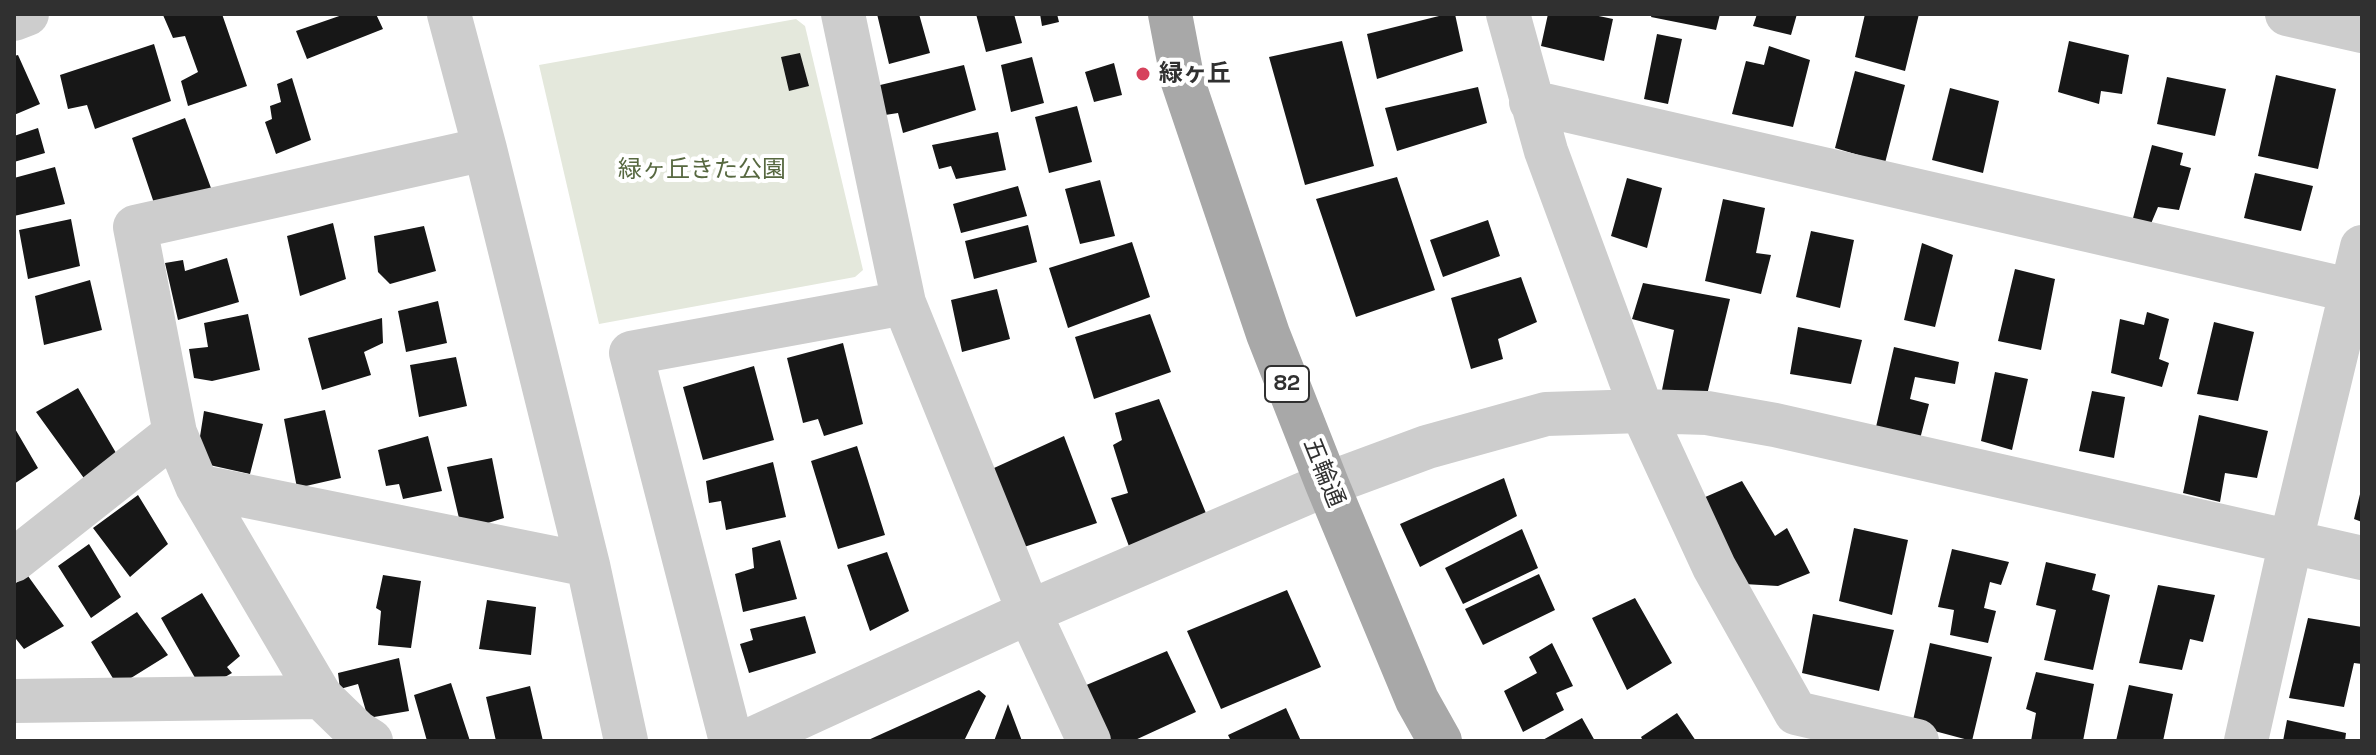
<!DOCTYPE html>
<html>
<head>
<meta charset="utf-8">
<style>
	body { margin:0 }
	#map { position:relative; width:2376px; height:755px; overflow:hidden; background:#fff; font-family:"Space Grotesk",sans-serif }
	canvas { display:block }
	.frame { position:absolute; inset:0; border:16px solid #303030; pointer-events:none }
</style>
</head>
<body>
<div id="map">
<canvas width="2376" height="755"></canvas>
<div class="frame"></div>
</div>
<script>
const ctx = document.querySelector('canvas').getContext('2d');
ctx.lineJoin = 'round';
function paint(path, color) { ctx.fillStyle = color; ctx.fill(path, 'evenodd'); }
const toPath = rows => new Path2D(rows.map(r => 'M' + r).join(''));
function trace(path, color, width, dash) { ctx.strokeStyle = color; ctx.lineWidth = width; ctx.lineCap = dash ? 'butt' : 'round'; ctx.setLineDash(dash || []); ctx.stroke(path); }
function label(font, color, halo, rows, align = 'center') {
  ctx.font = font + ' "Space Grotesk","Noto Sans JP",sans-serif'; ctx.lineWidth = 8; ctx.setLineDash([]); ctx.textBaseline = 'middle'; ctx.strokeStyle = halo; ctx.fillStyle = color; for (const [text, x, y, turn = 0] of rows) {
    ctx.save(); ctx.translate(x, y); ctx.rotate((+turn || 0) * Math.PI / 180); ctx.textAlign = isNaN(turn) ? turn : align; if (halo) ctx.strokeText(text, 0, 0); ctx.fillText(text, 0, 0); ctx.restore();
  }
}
const green = toPath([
	[796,19,805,26,863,270,855,277,599,324,539,65]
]);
const building = toPath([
	[222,14,247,86,188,106,181,81,198,72,185,36,173,38,163,15],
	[345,14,376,14,383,29,307,59,296,31],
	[877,14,919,14,930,53,889,64],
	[976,14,1014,14,1022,43,986,52],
	[1040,14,1057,14,1059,22,1042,26],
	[1447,14,1455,14,1463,51,1377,79,1367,34],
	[1548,14,1589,14,1613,19,1604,61,1541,46],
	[1652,14,1720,14,1716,30,1651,17],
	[1757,14,1797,14,1791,35,1753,26],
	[1865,14,1919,14,1905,71,1855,57],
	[1657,34,1682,39,1668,104,1644,99],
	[1342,41,1374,166,1305,185,1269,57],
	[2069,41,2129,55,2122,94,2101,91,2099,104,2058,92],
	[154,44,171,101,95,129,87,105,68,109,60,75],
	[1769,46,1810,60,1793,127,1732,114,1746,61,1764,65],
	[800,53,809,86,789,91,781,57],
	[18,55,40,104,14,115,14,56],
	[1032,57,1044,103,1011,112,1001,65],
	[1114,63,1122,95,1094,102,1085,72],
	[964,65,976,110,903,133,898,113,885,115,876,86],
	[1855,71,1905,85,1885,163,1835,148],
	[2276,75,2336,89,2318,169,2258,156],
	[2167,77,2226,89,2215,136,2157,124],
	[292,78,311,140,276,154,265,122,272,119,270,106,281,102,277,84],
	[1478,87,1487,123,1397,151,1385,108],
	[1950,88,1999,101,1983,173,1932,160],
	[1077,106,1092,162,1049,173,1035,117],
	[185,118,211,188,157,212,132,138],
	[38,128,45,153,14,162,14,136],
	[998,132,1006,170,956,179,951,166,939,169,932,145],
	[2152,145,2183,153,2180,165,2191,168,2179,210,2158,207,2150,226,2132,222],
	[55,167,65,204,14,216,14,178],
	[2255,173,2313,186,2301,231,2244,218],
	[1397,177,1435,290,1356,317,1316,199],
	[1627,178,1662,188,1647,248,1611,236],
	[1100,180,1115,236,1080,244,1065,189],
	[1018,186,1027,216,961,233,953,204],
	[1723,199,1765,208,1756,253,1771,255,1761,294,1705,281],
	[71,219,80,266,28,279,19,230],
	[1488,220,1500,256,1443,277,1430,240],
	[333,223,346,279,300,296,287,236],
	[1028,225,1037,262,974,279,965,241],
	[424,226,436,271,390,284,378,272,374,236],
	[1811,231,1854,240,1840,308,1796,297],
	[1132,242,1150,297,1068,328,1049,268],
	[1922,243,1953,255,1935,327,1904,320],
	[227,258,239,302,178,320,165,263,183,260,185,271],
	[2015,269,2055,279,2041,350,1998,341],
	[1521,277,1537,322,1498,339,1503,359,1471,369,1451,298],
	[90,280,102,330,44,345,35,296],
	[1643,283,1730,299,1706,399,1662,390,1674,330,1632,319],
	[997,289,1010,339,962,352,951,300],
	[438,301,447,343,406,352,398,311],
	[2147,312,2169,319,2159,359,2169,363,2162,387,2111,373,2120,319,2144,325],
	[248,314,260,370,212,381,194,378,189,349,208,347,204,323],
	[1150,314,1171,372,1094,399,1075,337],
	[382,318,383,343,364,352,371,375,322,390,308,338],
	[2214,322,2254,332,2238,401,2197,394],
	[1798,327,1862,340,1851,384,1790,374],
	[843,343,863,424,824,436,818,419,803,423,787,358],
	[1894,347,1959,362,1955,384,1915,377,1910,399,1929,404,1920,439,1876,427],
	[456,357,467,406,419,417,410,365],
	[754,366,774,440,703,460,683,387],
	[1995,372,2028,379,2012,450,1981,441],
	[78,388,119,458,86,481,36,412],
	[2092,391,2125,397,2114,458,2079,451],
	[1159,399,1210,523,1130,549,1111,498,1128,493,1113,445,1122,440,1115,413],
	[325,410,341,478,297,488,284,419],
	[204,411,263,424,250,474,196,462],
	[2199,415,2268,431,2257,478,2225,473,2220,502,2183,493],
	[14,427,38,468,14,484],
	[428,436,442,491,403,499,399,484,386,486,378,450],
	[1064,436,1097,523,1018,549,994,468],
	[857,446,885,535,838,549,811,461],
	[492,458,504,518,462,531,447,467],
	[773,462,786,517,726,530,721,501,709,503,706,481],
	[1504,478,1517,516,1420,567,1400,524],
	[1742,481,1775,536,1787,528,1810,573,1778,586,1744,584,1703,498],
	[2361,490,2362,490,2362,522,2354,519],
	[138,495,168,544,130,577,93,528],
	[1854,528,1908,540,1892,615,1839,601],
	[1522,529,1538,568,1463,604,1445,568],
	[780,540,797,599,743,612,735,574,754,568,752,548],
	[89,544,121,597,91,618,58,566],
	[1952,549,2009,562,2001,585,1990,582,1984,608,1996,611,1988,643,1950,635,1954,610,1938,607],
	[887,552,909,611,870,631,847,565],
	[2046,562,2096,574,2092,590,2110,595,2093,670,2044,660,2056,610,2036,605],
	[1539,574,1555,610,1483,645,1465,609],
	[383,575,421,581,411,648,378,645,381,611,376,608],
	[28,576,64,626,24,649,16,639,14,641,14,584],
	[2158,585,2215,595,2203,642,2190,639,2182,670,2139,663],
	[1287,590,1321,667,1221,709,1187,631],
	[202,593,240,656,227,667,232,673,202,690,161,618],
	[1635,598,1672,663,1627,690,1592,618],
	[487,600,536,607,531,655,479,649],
	[137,612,168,655,131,678,126,700,91,642],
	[1813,614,1894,630,1879,691,1802,673],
	[805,616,816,653,749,673,740,644,753,640,750,629],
	[2308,618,2362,627,2362,664,2354,663,2344,707,2289,698],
	[1552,643,1573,686,1556,693,1564,710,1523,732,1504,691,1537,673,1529,657],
	[1930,643,1992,657,1972,741,1912,725],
	[1167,651,1196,712,1133,741,1107,741,1084,686],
	[399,658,409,711,368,718,358,684,340,689,338,673],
	[2036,672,2094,684,2083,741,2031,741,2036,713,2026,709],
	[451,683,470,741,427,741,414,695],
	[2129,685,2173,694,2163,741,2116,741],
	[530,686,543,741,496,741,486,697],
	[979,690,986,696,964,741,866,741],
	[1008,704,1022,741,994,741],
	[1286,708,1301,741,1231,741,1228,735],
	[1677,713,1696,741,1643,741,1641,737],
	[1582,718,1595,741,1541,741],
	[2287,720,2346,733,2345,741,2283,741]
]);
const minor = toPath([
	[449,14,485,149,588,565,626,741],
	[843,14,904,303,1029,612,1089,741],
	[1508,14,1546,151,1642,411,1714,567,1796,713,1917,741],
	[2287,14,2362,31],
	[14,19,27,14],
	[1531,102,2362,293],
	[197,486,588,565],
	[14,560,175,433],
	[14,701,321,697],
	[371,741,357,732,321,697,197,486,175,433,135,227,485,149],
	[731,741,631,353,904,303],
	[748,741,1029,612,1327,484,1427,447,1546,414,1642,411,1707,413,1775,425,2362,558],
	[2246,741,2291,541,2362,247]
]);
const major = toPath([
	[1170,14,1183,82,1268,334,1327,484,1417,700,1440,741]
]);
const markers = [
	[1143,74,8,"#d6425c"]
];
const shields = [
	[1287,384,44]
];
const shieldNames = [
	["82",1287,384]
];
const poiNames = [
	["緑ヶ丘",1159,74]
];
const parkNames = [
	["緑ヶ丘きた公園",702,170]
];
const streetNames = [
	["五輪通",1323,473,68]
];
paint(green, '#e4e8dc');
paint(building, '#171717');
trace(minor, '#cdcdcd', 44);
trace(major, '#a8a8a8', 44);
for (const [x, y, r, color] of markers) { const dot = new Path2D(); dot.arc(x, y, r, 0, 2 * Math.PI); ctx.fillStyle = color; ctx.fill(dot); trace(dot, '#fff', 3); }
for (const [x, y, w] of shields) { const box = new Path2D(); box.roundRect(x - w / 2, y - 18, w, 36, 6); ctx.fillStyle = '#fff'; ctx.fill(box); trace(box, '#303030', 2); }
label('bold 22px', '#303030', null, shieldNames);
label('bold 24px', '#303030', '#fff', poiNames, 'left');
label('24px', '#576840', '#fff', parkNames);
label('24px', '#303030', '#fff', streetNames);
</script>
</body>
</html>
